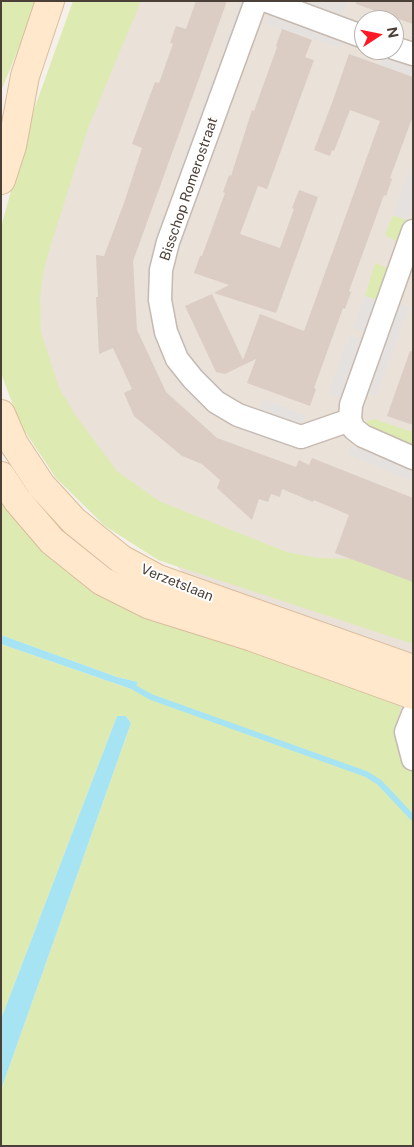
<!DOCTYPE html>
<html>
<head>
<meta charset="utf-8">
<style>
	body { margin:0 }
	#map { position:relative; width:414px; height:1147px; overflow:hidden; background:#f6f0eb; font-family:"Public Sans",sans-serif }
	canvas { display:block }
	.frame { position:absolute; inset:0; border:2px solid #4b4038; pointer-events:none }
	.north { position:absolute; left:354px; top:10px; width:50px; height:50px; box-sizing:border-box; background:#fff; border:1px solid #b7b3af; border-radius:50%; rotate:79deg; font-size:14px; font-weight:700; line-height:20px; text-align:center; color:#4b4038 }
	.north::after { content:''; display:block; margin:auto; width:18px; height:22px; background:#ff1927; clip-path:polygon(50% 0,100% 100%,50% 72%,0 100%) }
</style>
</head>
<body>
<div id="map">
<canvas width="414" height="1147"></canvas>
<div class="frame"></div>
<div class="north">N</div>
</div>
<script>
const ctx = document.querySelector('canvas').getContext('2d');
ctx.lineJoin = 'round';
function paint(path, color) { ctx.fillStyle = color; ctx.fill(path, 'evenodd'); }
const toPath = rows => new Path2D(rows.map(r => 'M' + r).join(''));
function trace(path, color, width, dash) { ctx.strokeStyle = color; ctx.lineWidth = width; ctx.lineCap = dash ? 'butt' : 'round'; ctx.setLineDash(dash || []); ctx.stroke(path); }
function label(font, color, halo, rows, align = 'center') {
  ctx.font = font + ' "Public Sans",sans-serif'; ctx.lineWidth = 4; ctx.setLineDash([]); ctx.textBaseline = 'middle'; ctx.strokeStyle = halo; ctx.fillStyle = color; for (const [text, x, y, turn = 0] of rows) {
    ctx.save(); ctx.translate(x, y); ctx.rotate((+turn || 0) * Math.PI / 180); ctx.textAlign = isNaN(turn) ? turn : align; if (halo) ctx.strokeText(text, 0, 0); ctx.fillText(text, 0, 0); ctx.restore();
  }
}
const residential = toPath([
	[125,1,413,1,413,792,49,444,27,307],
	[364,20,394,20,394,50,364,50]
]);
const green = toPath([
	[1,1,38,1,1,91],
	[73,1,141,1,88,128,52,241,44,269,40,297,41,332,59,388,76,416,117,471,159,501,287,552,318,558,357,559,413,574,413,644,158,560,105,526,56,478,20,424,1,373,1,227,31,118],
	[393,215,407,220,400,243,385,235],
	[375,263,390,269,379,301,365,296],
	[373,419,413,432,413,449,372,432,364,423],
	[1,482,110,588,403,694,397,726,404,759,413,770,413,1146,1,1146,1,1090,131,723,126,716,117,716,1,1019,1,644,134,690,138,682,117,677,1,635]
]);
const parking = toPath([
	[240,1,248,1,232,48,224,46],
	[301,1,345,1,347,2,342,16],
	[272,9,345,35,340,48,265,24],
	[385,51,413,60,413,76,381,65],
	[234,79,240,81,196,204,189,202],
	[211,81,218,84,184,181,177,178],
	[413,162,413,205,407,220,393,215],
	[188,208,194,209,177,259,171,260],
	[162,215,170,218,157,265,178,369,282,438,280,444,241,430,211,414,193,400,172,374,154,338,147,302,147,265],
	[167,290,173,292,174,310,179,328,192,357,188,360,179,345],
	[365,296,379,301,367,333,353,328],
	[396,302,409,307,376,396,363,391],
	[349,335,364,340,344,399,329,394],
	[195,360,220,388,231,396,229,401,190,364],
	[264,399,305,415,301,429,258,414],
	[354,441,413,466,413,482,348,454]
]);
const water = toPath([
	[1,635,117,677,138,682,134,690,1,644],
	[117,716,126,716,131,723,1,1090,1,1019]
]);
const stream = toPath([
	[135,688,151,697,366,774,379,782,413,818]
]);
const building = toPath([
	[196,1,227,1,133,261,137,330,166,392,217,438,296,467,299,460,309,465,312,458,413,498,413,582,335,553,349,515,314,500,313,502,282,489,280,497,271,494,268,502,259,499,252,520,217,488,220,480,202,464,182,456,134,416,124,393,132,389,113,348,99,354,96,297,98,297,96,255,104,256,124,203,142,148,132,144,155,82,159,83,173,44,170,43,176,26,186,29],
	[356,1,413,1,413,24,356,4],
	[282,29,312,40,305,57,314,60,267,189,258,186,240,234,280,248,294,209,292,208,299,190,318,197,276,313,214,293,229,285,194,273,200,256,202,256,225,193,223,192,229,175,231,176,252,110,254,111,277,47,276,46],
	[349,54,413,77,413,116,390,178,392,179,386,196,384,195,349,291,351,292,345,309,343,308,314,388,316,389,310,406,247,383,256,359,225,374,216,372,185,306,212,294,243,360,260,314,304,331,380,121,350,110,334,151,332,150,330,156,314,150,332,103],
	[410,351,413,352,413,425,387,416]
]);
const minor = toPath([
	[256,1,168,242,161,270,160,300,166,332,177,359,193,379,216,402,238,415,301,437,350,420],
	[267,1,364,37],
	[394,48,413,54],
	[413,231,351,405,350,420,354,429,363,436,413,458],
	[413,714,406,732,413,759]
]);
const secondary = toPath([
	[1,180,12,146,25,76,50,1],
	[1,414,14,444,41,485,74,521,121,559,158,579,413,669],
	[1,476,17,500,52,541,102,581,150,605,252,637,413,695]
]);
const streetNames = [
	["Bisschop Romerostraat",189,189,-71],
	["Verzetslaan",177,583,22]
];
paint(residential, '#eae1d9');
paint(green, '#ddebb3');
paint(parking, '#e5e1df');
paint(water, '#a7e4f3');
trace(stream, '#a7e4f3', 6);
paint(building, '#dbcdc3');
trace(minor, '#c5b9b0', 25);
trace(secondary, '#dabc9c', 30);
trace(minor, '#fff', 22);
trace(secondary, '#ffe8cc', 28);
label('14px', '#4b4038', '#fff', streetNames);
</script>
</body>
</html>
